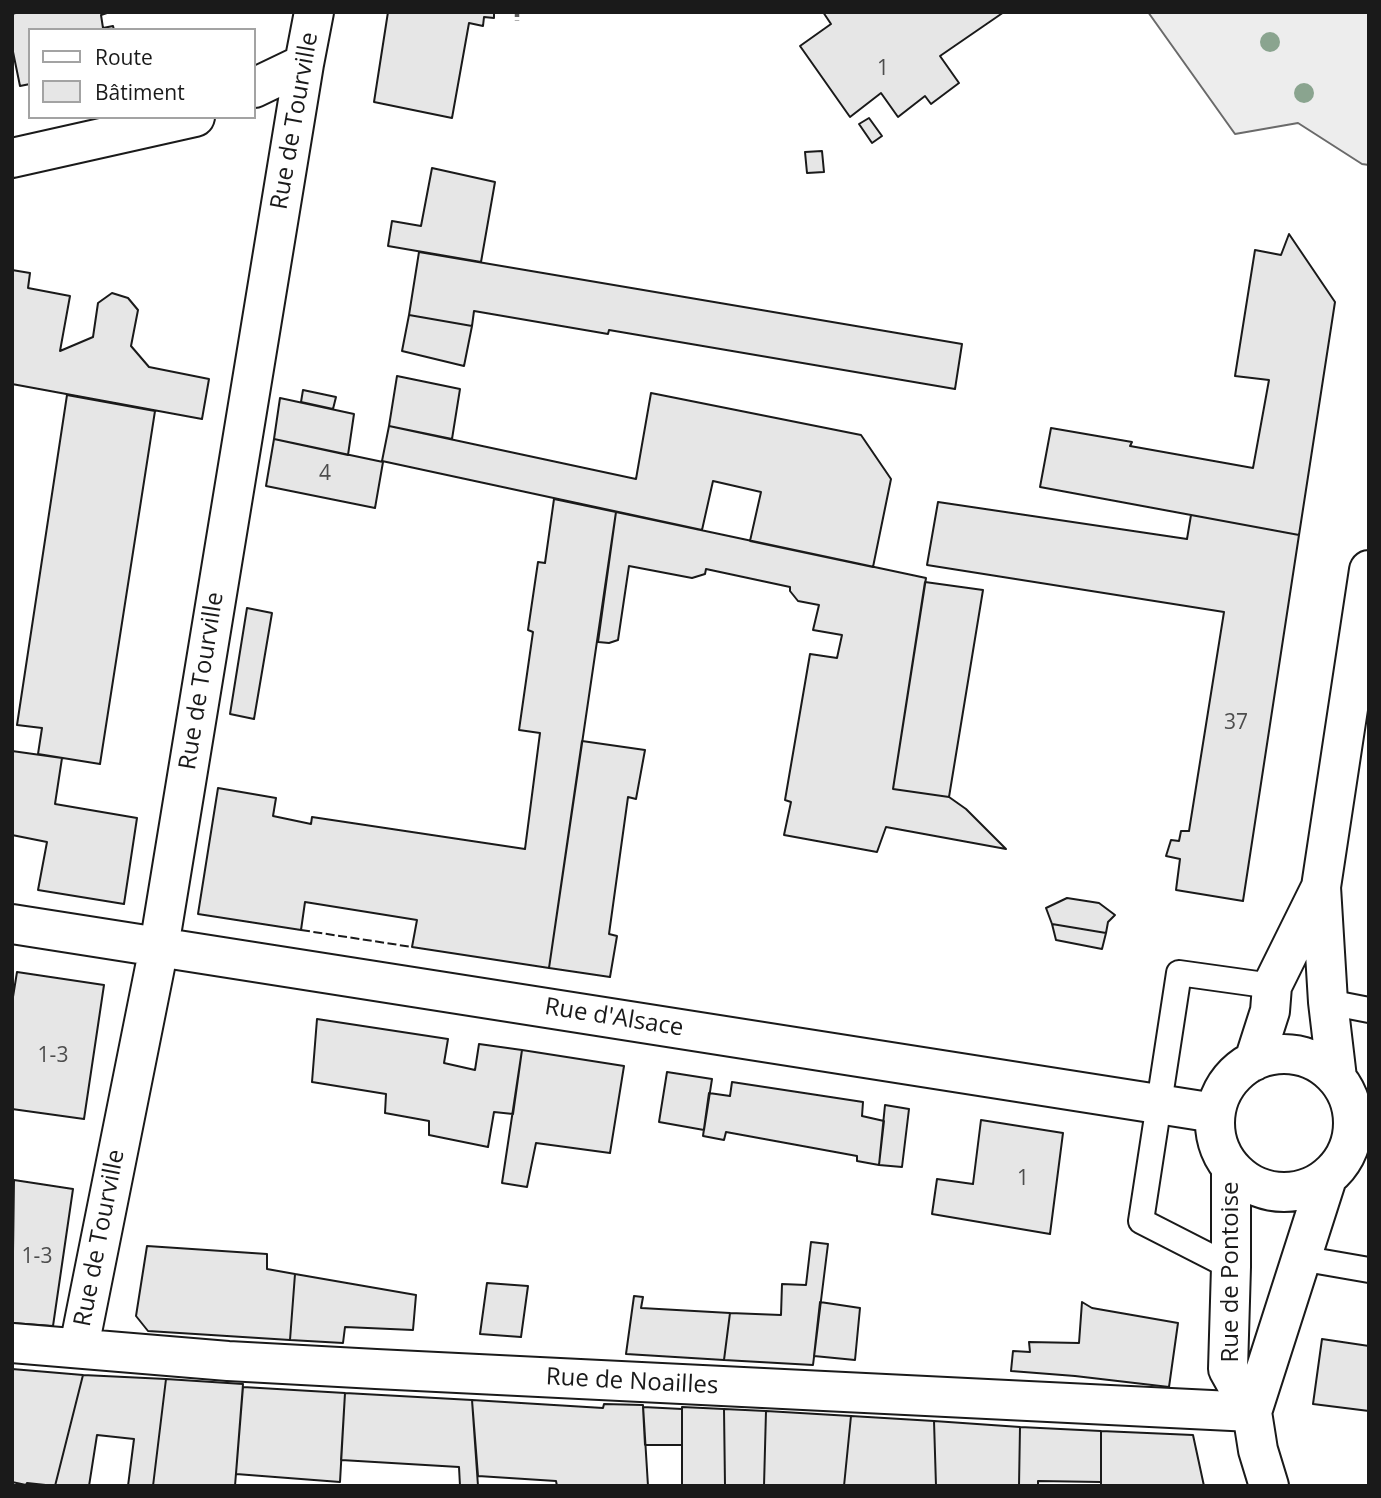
<!DOCTYPE html>
<meta charset="utf-8">
<style>
body{margin:0}
#map{position:relative;width:1381px;height:1498px;overflow:hidden;background:#fff;font-family:"Open Sans",sans-serif}
canvas{display:block}
.frame{position:absolute;inset:0;border:14px solid #1a1a1a;pointer-events:none}
.legend{position:absolute;left:28px;top:28px;width:228px;height:91px;box-sizing:border-box;background:#fff;border:2px solid #a3a3a3;margin:0;padding:9px 12px;list-style:none;font-size:21px;color:#1a1a1a}
.legend li{display:flex;align-items:center;gap:14px;height:35px}
.legend b{width:35px;border:2px solid #a3a3a3}
</style>
<div id="map">
<canvas width="1381" height="1498"></canvas>
<div class="frame"></div>
<ul class="legend">
<li><b style="height:9px;background:#fff"></b>Route</li>
<li><b style="height:19px;background:#e6e6e6"></b>Bâtiment</li>
</ul>
</div>
<script>
const g = document.querySelector('canvas').getContext('2d');
g.lineJoin = 'round';
function paint(path, color) { g.fillStyle = color; g.fill(path, 'evenodd'); }
function stroke(path, color, width, dash) { g.strokeStyle = color; g.lineWidth = width; g.lineCap = dash ? 'butt' : 'round'; g.setLineDash(dash || []); g.stroke(path); }
function write(font, color, halo, rows, align = 'center') {
  g.font = font + ' "Open Sans",sans-serif'; g.lineWidth = 5; g.setLineDash([]); g.textBaseline = 'middle'; g.strokeStyle = halo; g.fillStyle = color; for (const [text, x, y, turn = 0] of rows) {
    g.save(); g.translate(x, y); g.rotate((+turn || 0) * Math.PI / 180); g.textAlign = isNaN(turn) ? turn : align; if (halo) g.strokeText(text, 0, 0); g.fillText(text, 0, 0); g.restore();
  }
}
const built = new Path2D(`
 M 1148,12 L 1369,12 L 1369,165 L 1362,164 L 1298,123 L 1235,134 Z`);
const building = new Path2D(`
 M 19,12 L 110,12 L 101,15 L 103,28 L 113,26 L 114,30 L 30,30 L 30,84 L 20,86 L 12,47 L 12,14 Z
 M 388,12 L 494,12 L 494,18 L 484,17 L 483,26 L 469,23 L 452,118 L 374,102 Z
 M 823,12 L 1004,12 L 940,56 L 959,83 L 931,104 L 925,96 L 898,117 L 881,93 L 850,117 L 800,46 L 831,24 Z
 M 869,118 L 882,136 L 872,143 L 859,124 Z
 M 822,151 L 824,172 L 807,173 L 805,152 Z
 M 432,168 L 495,182 L 481,262 L 388,246 L 392,221 L 421,226 Z
 M 1289,234 L 1335,302 L 1299,535 L 1040,487 L 1051,428 L 1132,442 L 1130,446 L 1253,468 L 1269,380 L 1235,376 L 1255,250 L 1281,255 Z
 M 419,252 L 962,344 L 955,389 L 609,330 L 608,334 L 474,311 L 472,326 L 409,315 Z
 M 12,270 L 30,273 L 28,288 L 70,296 L 60,351 L 93,337 L 98,303 L 112,293 L 128,298 L 138,310 L 131,346 L 149,367 L 209,379 L 202,419 L 12,384 Z
 M 409,315 L 472,326 L 464,366 L 402,351 Z
 M 397,376 L 460,389 L 452,439 L 389,426 Z
 M 303,390 L 336,397 L 333,409 L 301,402 Z
 M 651,393 L 861,435 L 891,479 L 873,567 L 750,541 L 761,492 L 713,481 L 702,530 L 382,461 L 389,426 L 636,479 Z
 M 67,395 L 155,411 L 100,764 L 38,754 L 42,728 L 17,725 Z
 M 280,398 L 354,414 L 348,455 L 274,439 Z
 M 274,439 L 383,462 L 375,508 L 266,486 Z
 M 554,499 L 616,512 L 549,968 L 412,947 L 417,920 L 305,902 L 301,930 L 198,914 L 218,788 L 276,798 L 273,816 L 311,824 L 312,817 L 525,849 L 540,733 L 519,730 L 533,632 L 528,630 L 538,562 L 545,563 Z
 M 938,502 L 1187,539 L 1191,515 L 1299,535 L 1243,901 L 1176,890 L 1180,859 L 1166,856 L 1171,840 L 1179,841 L 1181,831 L 1189,831 L 1224,612 L 927,565 Z
 M 616,512 L 926,578 L 893,789 L 949,797 L 966,809 L 1006,849 L 886,827 L 877,852 L 784,835 L 791,802 L 785,800 L 810,654 L 837,658 L 842,635 L 813,630 L 819,605 L 798,601 L 790,591 L 790,587 L 706,569 L 705,574 L 692,578 L 629,566 L 618,640 L 609,643 L 598,642 Z
 M 925,582 L 983,590 L 949,797 L 893,789 Z
 M 247,608 L 272,613 L 254,719 L 230,714 Z
 M 582,741 L 645,750 L 636,799 L 628,797 L 609,934 L 617,936 L 610,977 L 549,968 Z
 M 12,751 L 62,758 L 55,804 L 137,818 L 124,904 L 38,890 L 47,842 L 12,835 Z
 M 1067,898 L 1099,903 L 1115,915 L 1108,922 L 1106,933 L 1052,924 L 1046,908 Z
 M 1052,924 L 1106,933 L 1102,949 L 1056,940 Z
 M 17,972 L 104,985 L 84,1119 L 12,1109 L 12,1003 Z
 M 317,1019 L 448,1039 L 444,1063 L 475,1070 L 479,1044 L 522,1050 L 513,1114 L 494,1112 L 488,1147 L 429,1135 L 429,1121 L 385,1113 L 386,1094 L 312,1082 Z
 M 522,1050 L 624,1066 L 610,1153 L 536,1143 L 527,1187 L 502,1183 Z
 M 667,1072 L 712,1079 L 704,1130 L 659,1122 Z
 M 732,1082 L 863,1102 L 862,1116 L 884,1121 L 879,1165 L 857,1161 L 857,1156 L 726,1132 L 724,1140 L 703,1136 L 709,1093 L 730,1096 Z
 M 885,1105 L 909,1109 L 902,1167 L 879,1165 Z
 M 981,1120 L 1063,1133 L 1050,1234 L 932,1214 L 937,1179 L 973,1184 Z
 M 14,1180 L 73,1189 L 53,1326 L 12,1323 Z
 M 811,1242 L 828,1244 L 813,1365 L 724,1360 L 730,1313 L 781,1315 L 782,1284 L 806,1285 Z
 M 147,1246 L 267,1254 L 267,1269 L 295,1274 L 290,1340 L 148,1331 L 136,1316 Z
 M 295,1274 L 416,1295 L 413,1330 L 345,1327 L 343,1343 L 290,1340 Z
 M 487,1283 L 528,1286 L 521,1337 L 480,1334 Z
 M 634,1296 L 643,1297 L 641,1308 L 730,1313 L 724,1360 L 626,1354 Z
 M 820,1302 L 860,1308 L 855,1360 L 814,1356 Z
 M 1082,1302 L 1092,1308 L 1178,1323 L 1169,1387 L 1075,1376 L 1011,1371 L 1013,1351 L 1030,1352 L 1029,1342 L 1079,1343 Z
 M 1322,1339 L 1369,1346 L 1369,1411 L 1313,1404 Z
 M 12,1369 L 83,1375 L 55,1486 L 27,1483 L 26,1485 L 12,1482 Z
 M 83,1375 L 166,1379 L 153,1486 L 128,1486 L 134,1439 L 97,1435 L 89,1486 L 55,1486 Z
 M 166,1379 L 243,1384 L 235,1486 L 153,1486 Z
 M 243,1387 L 345,1393 L 340,1482 L 236,1474 Z
 M 345,1393 L 472,1400 L 478,1486 L 460,1486 L 459,1467 L 341,1460 Z
 M 472,1400 L 603,1408 L 604,1404 L 643,1405 L 648,1486 L 557,1486 L 556,1481 L 478,1476 Z
 M 643,1407 L 682,1409 L 682,1445 L 645,1445 Z
 M 682,1407 L 724,1409 L 725,1486 L 682,1486 Z
 M 724,1409 L 766,1411 L 764,1486 L 725,1486 Z
 M 766,1411 L 851,1416 L 844,1486 L 764,1486 Z
 M 851,1416 L 934,1421 L 936,1486 L 844,1486 Z
 M 934,1421 L 1020,1427 L 1019,1486 L 936,1486 Z
 M 1020,1427 L 1101,1431 L 1101,1482 L 1038,1481 L 1038,1486 L 1019,1486 Z
 M 1101,1431 L 1193,1435 L 1204,1486 L 1101,1486 Z`);
const path = new Path2D(`
 M 517,12 L 517,21`);
const service = new Path2D(`
 M 1328,1002 L 1369,1010
 M 1352,1130 L 1369,1133
 M 1300,1258 L 1369,1270
 M 1231,1267 L 1141,1221 L 1179,973 L 1272,986`);
const minor = new Path2D(`
 M 254,88 L 304,64
 M 12,158 L 195,117
 M 12,924 L 1215,1113
 M 12,1343 L 228,1361 L 376,1369 L 1252,1412
 M 79,1347 L 159,947 L 304,64 L 314,12`);
const secondary = new Path2D(`
 M1215 1123a69 69 0 1 1 138 0a69 69 0 1 1-138 0Z
 M 1254,1061 L 1270,1011 L 1272,986 L 1320,889
 M 1337,1078 L 1328,1002 L 1321,887 L 1369,570
 M 1231,1168 L 1231,1267 L 1228,1369 L 1252,1412 L 1258,1450 L 1269,1486
 M 1252,1412 L 1327,1178`);
const fence = new Path2D(`
 M 301,930 L 412,947`);
const trees = [
 [1270,42],
 [1304,93]
];
const numberNames = [
 ["1",883,69],
 ["4",325,474],
 ["37",1236,723],
 ["1-3",53,1056],
 ["1",1023,1179],
 ["1-3",37,1257]
];
const streetNames = [
 ["Rue de Tourville",295,121,-80],
 ["Rue de Tourville",202,681,-81],
 ["Rue d'Alsace",614,1018,9],
 ["Rue de Tourville",100,1238,-79],
 ["Rue de Pontoise",1231,1272,-90],
 ["Rue de Noailles",632,1382,3]
];
paint(built, '#ededed');
stroke(built, '#6a6a6a', 2);
paint(building, '#e6e6e6');
stroke(building, '#1a1a1a', 2);
stroke(service, '#1a1a1a', 28);
stroke(minor, '#1a1a1a', 42);
stroke(secondary, '#1a1a1a', 42);
stroke(path, '#5f5f5f', 4.5, [5, 3.5]);
stroke(service, '#fff', 24);
stroke(minor, '#fff', 38);
stroke(secondary, '#fff', 38);
stroke(fence, '#1a1a1a', 2, [9, 3.5]);
g.fillStyle = '#8aa48f';
for (const [x, y] of trees) { g.beginPath(); g.arc(x, y, 10, 0, 2 * Math.PI); g.fill(); }
write('21px', '#4d4d4d', null, numberNames);
write('24px', '#1a1a1a', '#fff', streetNames);
</script>
